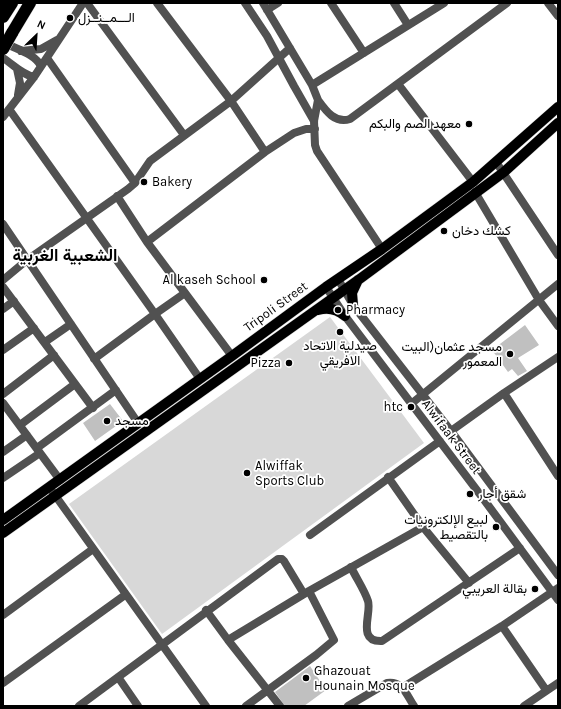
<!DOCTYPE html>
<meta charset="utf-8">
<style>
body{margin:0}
#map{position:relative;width:561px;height:709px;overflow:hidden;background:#fff;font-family:Karla,sans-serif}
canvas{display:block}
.frame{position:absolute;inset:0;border:4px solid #000;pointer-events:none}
.north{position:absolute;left:16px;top:16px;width:40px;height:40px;-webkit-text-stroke:3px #fff;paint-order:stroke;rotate:25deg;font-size:11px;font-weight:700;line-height:16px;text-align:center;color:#000}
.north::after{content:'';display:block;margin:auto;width:14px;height:18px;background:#000;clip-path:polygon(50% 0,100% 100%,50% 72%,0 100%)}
</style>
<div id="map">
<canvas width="561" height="709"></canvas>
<div class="frame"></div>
<div class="north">N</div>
</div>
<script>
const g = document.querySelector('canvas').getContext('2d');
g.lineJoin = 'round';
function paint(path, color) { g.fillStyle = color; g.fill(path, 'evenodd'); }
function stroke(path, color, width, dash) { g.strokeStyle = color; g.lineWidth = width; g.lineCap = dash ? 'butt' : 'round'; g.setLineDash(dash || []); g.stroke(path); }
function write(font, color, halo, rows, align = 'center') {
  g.font = font + ' Karla,Vazirmatn,sans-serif'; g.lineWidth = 3.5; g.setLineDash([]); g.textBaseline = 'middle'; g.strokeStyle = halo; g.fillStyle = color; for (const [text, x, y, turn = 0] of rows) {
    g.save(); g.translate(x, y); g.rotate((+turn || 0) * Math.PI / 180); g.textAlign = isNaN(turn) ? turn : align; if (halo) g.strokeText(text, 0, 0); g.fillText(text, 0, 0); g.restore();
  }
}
const green = new Path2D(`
 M 330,317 L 424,443 L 162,634 L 69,504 Z`);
const building = new Path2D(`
 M 525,325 L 539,345 L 518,358 L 527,371 L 518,376 L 512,369 L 508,372 L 492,350 Z
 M 110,404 L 123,421 L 95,441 L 83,423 Z
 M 310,666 L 326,690 L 304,706 L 285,706 L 275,692 Z`);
const minor = new Path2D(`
 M 87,3 L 184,135
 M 157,3 L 231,101 L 265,152
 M 245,3 L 267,36 L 294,86 L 314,121
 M 263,3 L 312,85 L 318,100 L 314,121 L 315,145 L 317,151 L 382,249
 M 331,3 L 364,53
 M 394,3 L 408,25
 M 548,3 L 558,16
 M 267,10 L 278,3
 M 3,42 C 15,49 34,53 41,66
 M 21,51 L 41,49 L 57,40
 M 3,58 C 14,65 21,74 34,77
 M 47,58 L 135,183
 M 17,69 L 20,83 L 18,95
 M 398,84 L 473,182
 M 312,85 L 444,3
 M 318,100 C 326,111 335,124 350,119 L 507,3
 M 9,109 L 155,314 L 200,379
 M 3,117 L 34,77 L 83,3
 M 496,162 L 558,255
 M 475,192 L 539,300 L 558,326
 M 117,196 L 147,242 L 232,356
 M 3,224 L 138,423
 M 147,242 L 265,152 L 294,133 L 306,129 L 315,129
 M 338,279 L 353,305 L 451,431 L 558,575
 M 3,280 L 27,260 L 128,189 L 135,183 L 150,161 L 231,101 L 290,48
 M 3,287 L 93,408
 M 326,287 L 345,316 L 482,497 L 558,600
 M 3,309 L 14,301
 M 45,342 L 71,324
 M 3,350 L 34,328
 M 94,359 L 155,314 L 185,293
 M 504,393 L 558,476
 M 3,394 L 54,355
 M 3,403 L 60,480
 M 411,404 L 558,284
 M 20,425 L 75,384
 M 451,431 L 504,393 L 558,357
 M 37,448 L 116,390
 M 3,452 L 27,435
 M 388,477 L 423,527 L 469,583
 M 3,478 L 40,453
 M 52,491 L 206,706
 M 310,535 L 440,441
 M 351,567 C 356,578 364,589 368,601 C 372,613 356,642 382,641 L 520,548
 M 206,610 L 228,640 L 280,706
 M 3,615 L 93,549
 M 502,626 L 546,690
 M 228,640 L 309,591 L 423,527
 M 118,677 L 138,706
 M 3,683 L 125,595
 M 402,688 L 502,626 L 558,588
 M 79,706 L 278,559 L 282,559 L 284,561 L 304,594
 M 246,706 L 316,655 L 334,640 L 309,591
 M 348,706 L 387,683 C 403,681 406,694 414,706
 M 524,706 L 558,683`);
const major = new Path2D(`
 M 353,305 L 352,293 L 358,280
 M 318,310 C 328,307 337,309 345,316
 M 3,520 L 232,356 L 326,287 L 382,249 L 473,182 L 558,107
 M 3,533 L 361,278 L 504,172 L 558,123`);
const highway = new Path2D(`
 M 3,17 L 12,3
 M 12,33 L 30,3`);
const highwayBridge = new Path2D(`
 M 3,49 L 12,33`);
const markers = [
 [70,18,4,"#000"],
 [469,124,4,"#000"],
 [144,182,4,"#000"],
 [444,231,4,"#000"],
 [264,280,4,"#000"],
 [338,310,4,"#000"],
 [340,332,4,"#000"],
 [510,354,4,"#000"],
 [289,363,4,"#000"],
 [411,407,4,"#000"],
 [107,421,4,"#000"],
 [247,473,4,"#000"],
 [470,494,4,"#000"],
 [496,527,4,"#000"],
 [535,589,4,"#000"],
 [306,678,4,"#000"]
];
const poiNames = [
 ["الـــمــنــزل",78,18],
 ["معهد الصم والبكم",461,124,"right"],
 ["Bakery",152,182],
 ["كشك دخان",452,231],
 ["Al kaseh School",256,280,"right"],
 ["Pharmacy",346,310],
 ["صيدلية الاتحاد",340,346,"center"],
 ["الافريقي",340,361,"center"],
 ["مسجد عثمان(البيت",502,347,"right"],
 ["المعمور",502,362,"right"],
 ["Pizza",281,363,"right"],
 ["htc",403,407,"right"],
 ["مسجد",115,421],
 ["Alwiffak",255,466],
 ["Sports Club",255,481],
 ["شقق أجار",478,494],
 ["لبيع الإلكترونيات",488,520,"right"],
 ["بالتقصيط",488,535,"right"],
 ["بقالة العريبي",527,589,"right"],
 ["Ghazouat",314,671],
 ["Hounain Mosque",314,686]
];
const streetNames = [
 ["Tripoli Street",276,307,-36],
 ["Alwifaak Street",451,437,53]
];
const districtNames = [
 ["الشعبية الغربية",65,256]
];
paint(green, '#d8d8d8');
paint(building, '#c0c0c0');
stroke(major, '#dbdbdb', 11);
stroke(highway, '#dbdbdb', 13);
stroke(minor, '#515151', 8);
stroke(major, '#000', 10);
stroke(highway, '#000', 12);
stroke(highwayBridge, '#dbdbdb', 13, []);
stroke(highwayBridge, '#000', 12);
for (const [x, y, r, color] of markers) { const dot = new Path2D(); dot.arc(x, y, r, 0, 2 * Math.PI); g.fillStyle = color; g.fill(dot); stroke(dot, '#fff', 1.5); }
write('13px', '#000', '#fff', poiNames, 'left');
write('13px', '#000', '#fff', streetNames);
write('bold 17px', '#000', '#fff', districtNames);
</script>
